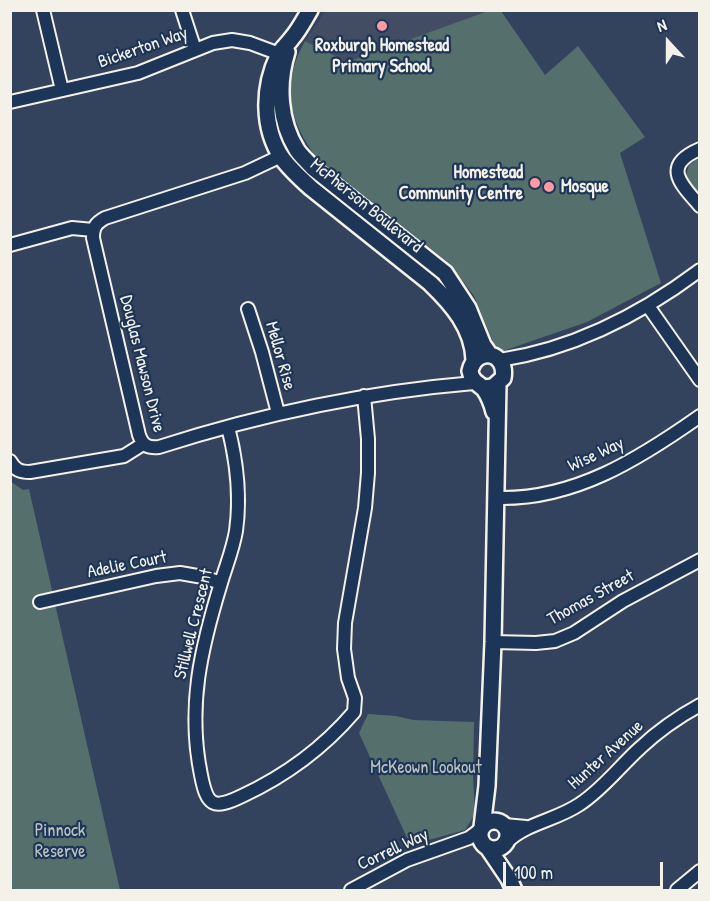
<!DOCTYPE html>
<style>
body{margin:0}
#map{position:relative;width:710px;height:901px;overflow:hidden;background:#33435e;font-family:"Patrick Hand",sans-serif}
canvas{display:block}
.frame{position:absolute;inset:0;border:12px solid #f4f1e8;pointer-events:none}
.north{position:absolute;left:638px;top:12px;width:60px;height:60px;-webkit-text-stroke:4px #1d3557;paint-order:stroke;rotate:339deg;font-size:16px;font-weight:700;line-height:24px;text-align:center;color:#f4f1e8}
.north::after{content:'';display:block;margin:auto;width:21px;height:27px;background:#f4f1e8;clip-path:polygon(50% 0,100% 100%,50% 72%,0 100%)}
.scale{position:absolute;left:503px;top:862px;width:160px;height:27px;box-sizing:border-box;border:3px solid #f4f1e8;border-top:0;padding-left:8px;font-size:18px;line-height:21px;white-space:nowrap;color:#f4f1e8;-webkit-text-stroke:4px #1d3557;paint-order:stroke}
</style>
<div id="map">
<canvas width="710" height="901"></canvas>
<div class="frame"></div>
<div class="north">N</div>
<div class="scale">100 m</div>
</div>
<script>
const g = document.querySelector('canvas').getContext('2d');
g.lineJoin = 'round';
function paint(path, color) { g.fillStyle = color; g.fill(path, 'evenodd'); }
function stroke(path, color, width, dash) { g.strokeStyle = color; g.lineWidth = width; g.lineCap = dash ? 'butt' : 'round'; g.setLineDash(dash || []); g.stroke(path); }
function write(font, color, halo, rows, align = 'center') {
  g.font = font + ' "Patrick Hand",sans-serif'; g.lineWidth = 4.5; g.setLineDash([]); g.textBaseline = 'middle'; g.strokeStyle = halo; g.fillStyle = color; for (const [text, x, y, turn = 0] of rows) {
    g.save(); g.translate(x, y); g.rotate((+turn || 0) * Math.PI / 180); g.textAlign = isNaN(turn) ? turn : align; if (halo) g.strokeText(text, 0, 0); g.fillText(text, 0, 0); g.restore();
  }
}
const built = new Path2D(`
 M 325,11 L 491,11 L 347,62 L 305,41 Z`);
const green = new Path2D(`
 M 491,10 L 501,11 L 545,75 L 578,46 L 645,137 L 620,153 L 661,283 L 587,322 L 503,351 L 494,344 L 474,296 L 449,263 L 317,158 C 288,120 281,84 305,41 L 347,62 Z
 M 699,158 L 699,200 L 685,178 L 689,165 Z
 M 10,481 L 23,490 L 29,489 L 120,890 L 11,890 Z
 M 368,714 L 396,716 L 413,720 L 474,722 L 473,776 L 475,814 L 465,830 L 418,843 L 408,840 L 359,733 Z`);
const minor = new Path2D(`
 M 43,10 L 62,90
 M 182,10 L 195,50
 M 10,102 L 138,73 L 213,43 L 232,40 L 250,43 L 285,56
 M 700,149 C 660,166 682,185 700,206
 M 281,156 L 245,173 L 105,218 C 96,223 93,227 93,238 L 139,435 C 143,446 148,448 159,447 C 262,414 366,392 474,383
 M 10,245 L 72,228 L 93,230
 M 648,306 L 700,380
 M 248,309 L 262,352 L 278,413
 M 500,360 C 573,349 640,315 700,270
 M 228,427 C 237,462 241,495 236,531 C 233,549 226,566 221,583 C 201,648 187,707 201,775 C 207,806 213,810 242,796 C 285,776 324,747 354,712 L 355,698 L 348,678 L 344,649 L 345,623 L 365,508 L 368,473 L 368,439 L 364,396
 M 10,461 C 15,470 20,472 30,472 L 124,456 L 143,444
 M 497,498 C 574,500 639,459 700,416
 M 40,602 L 156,576 L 180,573 L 203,577 L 221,583
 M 493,642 L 536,643 L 555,641 L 574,633 L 623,601 L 700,560
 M 504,825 L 526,827
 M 507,842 C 526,823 557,820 580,804 C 603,789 620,766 640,748 C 658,731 678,717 700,705
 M 351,890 L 407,860 L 469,838 L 481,829
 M 677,890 L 700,871`);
const tertiary = new Path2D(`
 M 310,10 C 304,20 299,30 292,38 C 288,44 281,49 278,56 C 263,87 262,128 282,158 C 290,169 300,178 311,188 L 430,283 C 452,304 473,328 474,360
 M 287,52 C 277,84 279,121 297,150 C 301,156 308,162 313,168 L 445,273 L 468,308 L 483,345 L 490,355
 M 483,388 L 493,387 L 503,378 C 508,352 476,345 470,371 C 472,382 477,382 484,389 C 489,396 492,404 494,412
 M480 835a14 14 0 1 1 28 0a14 14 0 1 1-28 0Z
 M 482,827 L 487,786 L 493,642 L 498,384
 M 488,848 L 509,879 L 514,890`);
const markers = [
 [382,26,6,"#ff9aa2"],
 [535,183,6,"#ff9aa2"],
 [549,187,6,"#ff9aa2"]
];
const poiNames = [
 ["Roxburgh Homestead",382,46],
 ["Primary School",382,67],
 ["Homestead",523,173,"right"],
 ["Community Centre",523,194,"right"],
 ["Mosque",561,187,"left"]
];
const streetNames = [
 ["Bickerton Way",143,48,-19],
 ["McPherson Boulevard",366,206,39],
 ["Mellor Rise",280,356,74],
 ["Douglas Mawson Drive",142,364,76],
 ["Wise Way",596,455,-25],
 ["Adelie Court",127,565,-11],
 ["Thomas Street",591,598,-29],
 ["Stillwell Crescent",194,624,-76],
 ["Hunter Avenue",606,755,-42],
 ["Correll Way",393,850,-25]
];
const parkNames = [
 ["McKeown Lookout",426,768],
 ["Pinnock",60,831],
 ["Reserve",60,852]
];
paint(built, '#424d63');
paint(green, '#556f6c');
stroke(minor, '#f4f1e8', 16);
stroke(tertiary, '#f4f1e8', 20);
stroke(minor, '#1d3557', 12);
stroke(tertiary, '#1d3557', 15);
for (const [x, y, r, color] of markers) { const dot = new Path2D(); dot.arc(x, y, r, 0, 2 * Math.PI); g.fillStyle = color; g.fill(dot); stroke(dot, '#1d3557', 2); }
write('bold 18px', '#f4f1e8', '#1d3557', poiNames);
write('18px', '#f4f1e8', '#1d3557', streetNames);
write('18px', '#bcc4bd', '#1d3557', parkNames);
</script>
